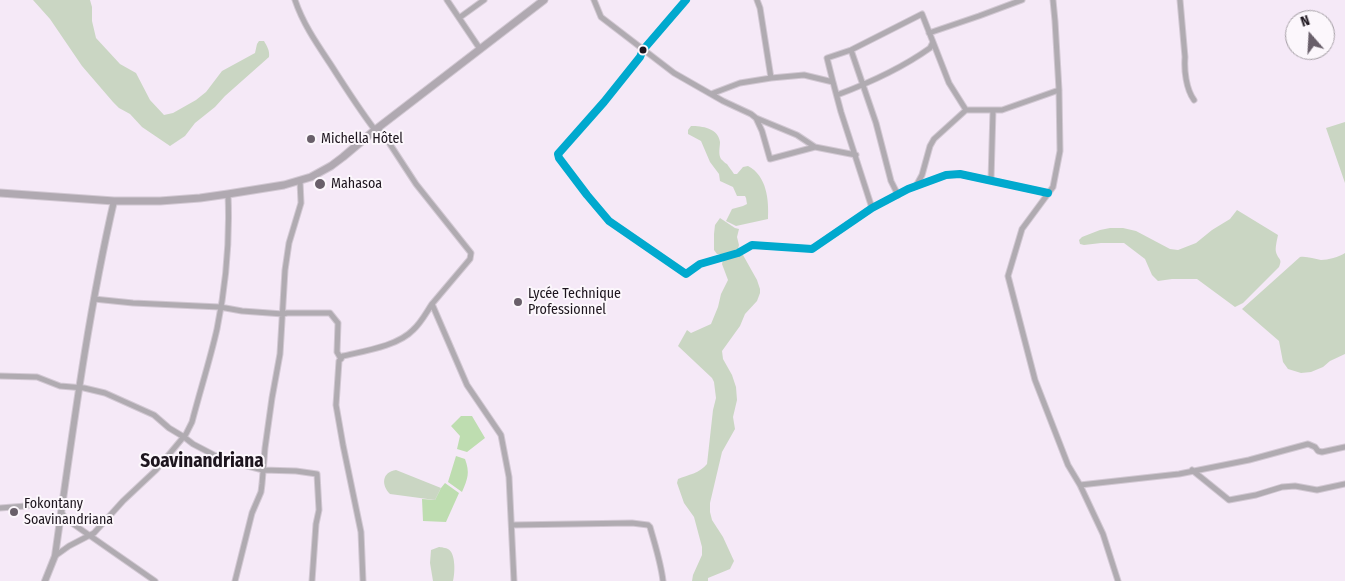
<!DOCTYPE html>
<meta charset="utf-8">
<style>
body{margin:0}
#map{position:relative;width:1345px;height:581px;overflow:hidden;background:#f5e9f7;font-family:"Fira Sans Condensed",sans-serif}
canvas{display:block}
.north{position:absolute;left:1285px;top:10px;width:50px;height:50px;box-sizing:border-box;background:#fcf7fc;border:1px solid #a39da3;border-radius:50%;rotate:341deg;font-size:14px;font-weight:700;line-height:20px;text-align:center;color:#1d151e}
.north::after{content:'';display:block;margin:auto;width:18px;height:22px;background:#695f6a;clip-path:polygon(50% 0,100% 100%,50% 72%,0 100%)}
</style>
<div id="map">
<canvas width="1345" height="581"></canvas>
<div class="north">N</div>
</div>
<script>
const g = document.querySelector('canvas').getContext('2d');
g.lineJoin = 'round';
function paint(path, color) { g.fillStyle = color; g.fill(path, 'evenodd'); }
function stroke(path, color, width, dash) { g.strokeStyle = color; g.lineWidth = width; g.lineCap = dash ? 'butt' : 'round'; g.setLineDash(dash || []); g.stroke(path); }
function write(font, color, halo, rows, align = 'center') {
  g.font = font + ' "Fira Sans Condensed",sans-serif'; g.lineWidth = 4; g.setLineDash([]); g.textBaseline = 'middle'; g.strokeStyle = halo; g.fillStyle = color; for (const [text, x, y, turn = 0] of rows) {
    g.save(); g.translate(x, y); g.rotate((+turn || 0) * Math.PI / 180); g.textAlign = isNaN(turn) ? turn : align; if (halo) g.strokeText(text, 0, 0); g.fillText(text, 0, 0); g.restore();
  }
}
const green = new Path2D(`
 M 33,0 L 90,0 L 92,7 L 92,21 L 96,38 L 120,64 L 136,73 L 150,100 L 164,115 L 173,113 L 196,100 L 206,92 L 222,71 L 255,53 L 257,44 L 259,41 L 264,41 C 267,46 270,51 269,57 L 225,96 L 215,107 L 195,123 L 185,136 L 170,146 L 142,127 L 130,114 L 119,108 L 113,102 L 82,66 L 50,19 Z
 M 1345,122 L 1345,183 L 1326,128 Z
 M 691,126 C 702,126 718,128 720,142 C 720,147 718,154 721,159 C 721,159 726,164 727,164 C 729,167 732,171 734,174 L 737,174 L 743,167 L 748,166 C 767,176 769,200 768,219 L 736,226 L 726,221 L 732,209 L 743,206 L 747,204 L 746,198 L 745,196 L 737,196 L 733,187 L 720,181 L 719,174 L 710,162 L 701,141 L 688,134 L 688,130 Z
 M 1237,210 L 1278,235 C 1277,240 1275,248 1276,252 C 1278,260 1283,258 1279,267 L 1243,303 L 1235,307 L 1197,279 L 1172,279 L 1158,281 L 1152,275 L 1145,259 L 1124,243 L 1101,243 L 1084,245 L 1080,244 L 1079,240 L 1082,237 L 1100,230 L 1110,228 L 1123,228 L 1136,231 L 1170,249 L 1178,250 L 1196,243 L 1212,230 L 1230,219 Z
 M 720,218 L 735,228 L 739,229 L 737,237 L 739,245 L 738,249 L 726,254 L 717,254 L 714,250 L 714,234 L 715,225 Z
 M 1345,253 L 1345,354 L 1330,361 L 1323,367 L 1311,372 L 1301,373 L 1288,369 L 1283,362 L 1279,341 L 1242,309 L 1300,257 C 1307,256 1314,259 1321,260 C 1328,260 1339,257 1345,253 Z
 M 735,255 L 743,255 L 757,280 L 760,289 L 760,293 L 757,301 L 745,314 L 740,326 L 722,351 L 723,359 L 732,375 L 736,387 L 737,400 L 733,417 L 735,429 L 722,452 L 710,503 L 710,512 L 712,520 L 723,537 L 734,561 L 730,569 L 708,578 L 708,581 L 692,581 L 693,575 L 702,555 L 702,547 L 694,517 L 684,503 L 677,483 L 678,479 C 688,475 700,473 707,464 L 713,410 L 716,398 L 714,382 L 712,378 L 678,346 L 687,330 L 691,333 L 711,324 L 718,307 L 721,294 L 728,280 L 722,264 L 723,260 Z
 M 396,470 L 441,488 L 435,500 L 390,494 C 381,485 382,472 396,470 Z
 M 439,547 C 440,547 447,548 448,549 C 456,553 455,574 453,581 L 433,581 L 430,563 L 431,550 Z`);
const water = new Path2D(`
 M 461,416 L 472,416 L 485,438 L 467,452 L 457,449 L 460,436 L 451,426 Z
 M 456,456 L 465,459 C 470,473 468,478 462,492 L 448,482 Z
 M 445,483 L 459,493 L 446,522 L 423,521 L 422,499 L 435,500 L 441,488 Z`);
const minor = new Path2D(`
 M 295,0 C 303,24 317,44 331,65 C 345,87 359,109 375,130 L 382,132 L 416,184 L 471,253 L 470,259 L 432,304 L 467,385 L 501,435 L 509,477 L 514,581
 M 447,0 L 480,49
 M 594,0 L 601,17 L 674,73 L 723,101 L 751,114 L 756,118 L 762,131 L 770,159 L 815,147 L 856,155
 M 686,0 L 643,50 L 640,57 L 604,102 L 558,154 L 559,158 L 587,195 L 609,221 L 686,274 L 700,264 L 738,253 L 752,245 L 812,249 L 872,208 L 908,189 L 946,175 L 960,174 L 1048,193
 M 757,0 L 760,8 L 771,78
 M 1053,0 L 1055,21 L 1059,90 L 1060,151 L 1053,187 L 1022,229 L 1008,276 L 1035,380 L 1068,465 L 1080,485 L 1103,534 L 1118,581
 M 1180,0 L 1185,57 C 1184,70 1186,89 1194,100
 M 459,18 L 484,0
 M 929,33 L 979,16 L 1022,0
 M 933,42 L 949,83 L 966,110
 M 851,50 L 876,123 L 891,181 L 898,195
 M 833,82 L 827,58 L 851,50 L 922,14 L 933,42 L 930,48 C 902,68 869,83 837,95
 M 711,94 L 740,83 L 771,78 L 804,75 L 833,82 L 841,112 L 872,208
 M 756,118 L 797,135 L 815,147
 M 991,180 L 993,110
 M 916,186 L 922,175 L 930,146 L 934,139 L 966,110 L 1002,110 L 1059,90
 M 94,299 L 133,303 L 220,307 L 242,311 L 283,314 L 287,313 L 330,313 L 338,323 L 337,352 L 341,359
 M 0,376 L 37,377 L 60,386 L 84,388 L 105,393 L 154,415 L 169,428 L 184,437 L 193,444 L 214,455 L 236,463 L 263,470 L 296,471 L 317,474 L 319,510 L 316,524 L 312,581
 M 1192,470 L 1229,500 L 1256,495 L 1282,487 L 1295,486 L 1317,490 L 1345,484
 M 1080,485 L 1179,474 L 1249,460 L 1308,444 L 1315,447 L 1318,451 L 1322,452 L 1345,447
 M 0,508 L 26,506 L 41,502 L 63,505
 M 61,512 L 66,519 L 155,581
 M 512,525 L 632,523 L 648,525 L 650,527 C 655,545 661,563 663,581
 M 55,556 L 69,546 L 94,533 L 123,501 L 156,470 L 186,434 L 192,422 C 200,391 210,360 217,329 C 226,285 230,239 228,194
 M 235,581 L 252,513 L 261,492 L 262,484 L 265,448 L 272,398 L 280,354 L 285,270 L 289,243 L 301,203 L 300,181
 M 363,581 L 361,532 L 343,445 L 336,405 L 339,361 L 343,356 C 364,351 398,346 413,330 C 421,323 426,313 432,304`);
const tertiary = new Path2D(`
 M 45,581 L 55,556 C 72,437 87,318 114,201`);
const secondary = new Path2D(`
 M 0,193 L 114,201 L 160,201 L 200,198 L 228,194 L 284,185 L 311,177 L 331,166 L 343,157 L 375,130 L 544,0`);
const bus1 = new Path2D(`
 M 686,0 L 643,50 L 640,57 L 604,102 L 558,154 L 559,158 L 587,195 L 609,221 L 686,274 L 700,264 L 738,253 L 752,245 L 812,249 L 872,208 L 908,189 L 946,175 L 960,174 L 1048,193`);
const markers = [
 [643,50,4.5,"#1d151e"],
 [311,139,5,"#695f6a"],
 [320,184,6,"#695f6a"],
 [518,302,5,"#695f6a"],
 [14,512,5,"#695f6a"]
];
const poiNames = [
 ["Michella Hôtel",321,139],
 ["Mahasoa",331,184],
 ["Lycée Technique",528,294],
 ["Professionnel",528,310],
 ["Fokontany",24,504],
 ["Soavinandriana",24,520]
];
const districtNames = [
 ["Soavinandriana",202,462]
];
paint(green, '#cad6c3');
paint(water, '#beddb0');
stroke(minor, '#d2c8d3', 7);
stroke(tertiary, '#d2c8d3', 8);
stroke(secondary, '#d2c8d3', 9);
stroke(minor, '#b0abb1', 5);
stroke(tertiary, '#b0abb1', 6);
stroke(secondary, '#b0a9b1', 7);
stroke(bus1, '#00a9ce', 8);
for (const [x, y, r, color] of markers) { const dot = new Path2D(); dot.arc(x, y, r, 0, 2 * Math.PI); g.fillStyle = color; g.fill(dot); stroke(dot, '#fcf7fc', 2); }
write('14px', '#1d151e', '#fcf7fc', poiNames, 'left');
write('bold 19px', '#1d151e', '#fcf7fc', districtNames);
</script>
